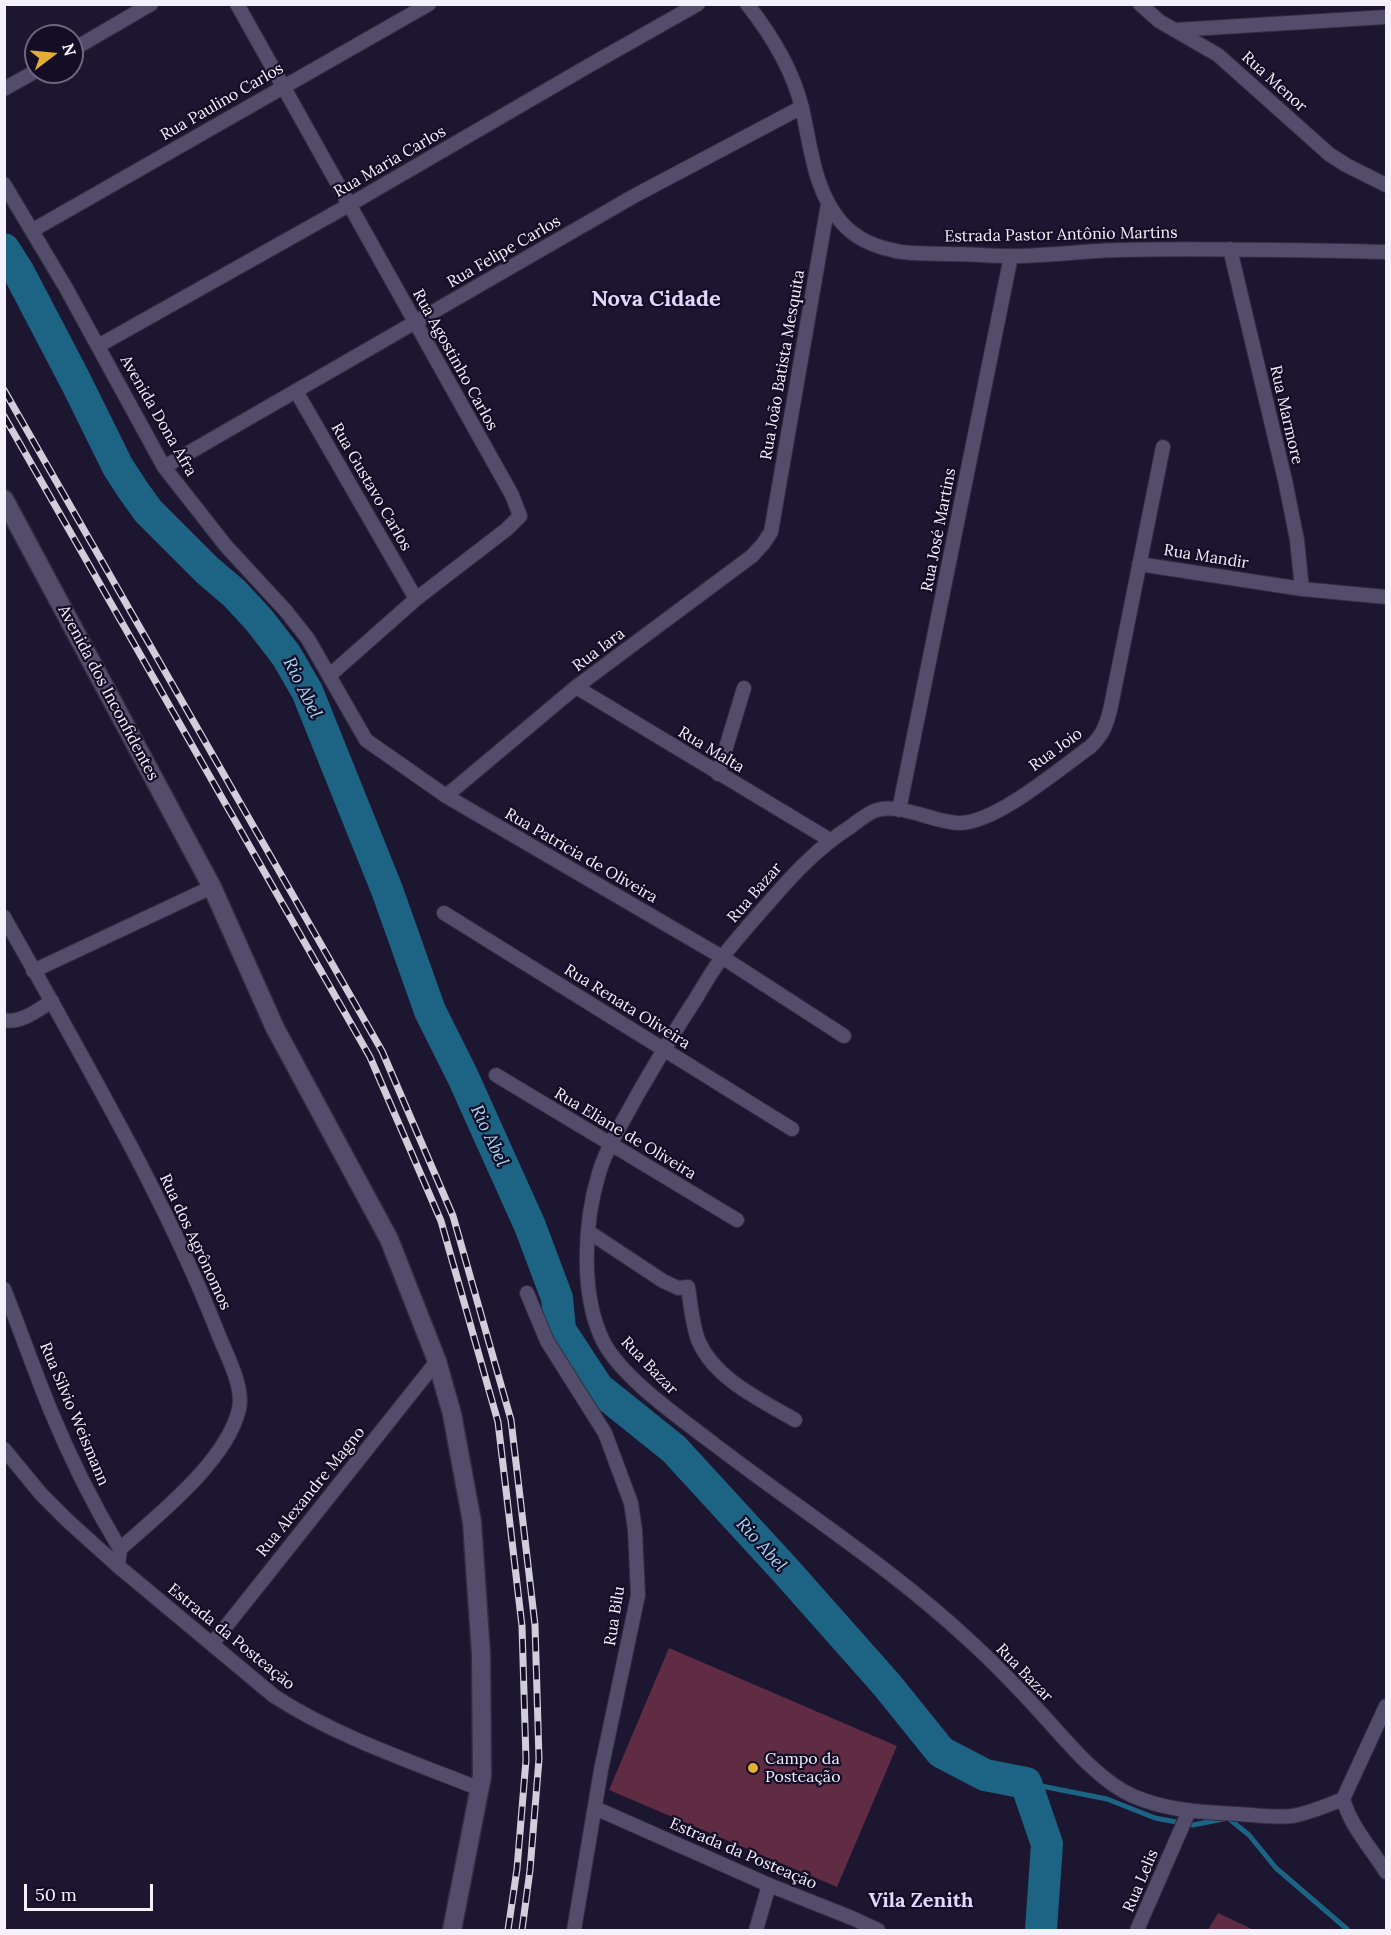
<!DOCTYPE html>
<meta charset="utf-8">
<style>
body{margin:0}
#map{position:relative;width:1391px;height:1935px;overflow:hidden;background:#1c1630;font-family:Lora,serif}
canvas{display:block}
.frame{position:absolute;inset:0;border:6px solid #f3f1fc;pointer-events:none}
.north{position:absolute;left:24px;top:24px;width:60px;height:60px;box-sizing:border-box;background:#130d26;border:2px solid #6d687c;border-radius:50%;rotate:74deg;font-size:16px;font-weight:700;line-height:24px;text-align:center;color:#f3f1fc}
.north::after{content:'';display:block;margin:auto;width:21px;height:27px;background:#e4ae35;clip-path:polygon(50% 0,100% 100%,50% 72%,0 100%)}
.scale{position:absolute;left:24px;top:1884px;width:129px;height:27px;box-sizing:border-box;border:3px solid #f3f1fc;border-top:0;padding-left:8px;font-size:18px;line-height:21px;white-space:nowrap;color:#f3f1fc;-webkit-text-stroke:4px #130d26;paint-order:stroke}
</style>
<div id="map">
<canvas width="1391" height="1935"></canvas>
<div class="frame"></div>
<div class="north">N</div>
<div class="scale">50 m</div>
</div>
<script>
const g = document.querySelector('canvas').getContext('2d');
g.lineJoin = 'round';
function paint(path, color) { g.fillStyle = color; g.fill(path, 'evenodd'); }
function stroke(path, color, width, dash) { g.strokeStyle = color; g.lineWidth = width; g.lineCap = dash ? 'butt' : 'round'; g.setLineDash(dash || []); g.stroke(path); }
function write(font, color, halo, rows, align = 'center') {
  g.font = font + ' Lora,serif'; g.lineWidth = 4.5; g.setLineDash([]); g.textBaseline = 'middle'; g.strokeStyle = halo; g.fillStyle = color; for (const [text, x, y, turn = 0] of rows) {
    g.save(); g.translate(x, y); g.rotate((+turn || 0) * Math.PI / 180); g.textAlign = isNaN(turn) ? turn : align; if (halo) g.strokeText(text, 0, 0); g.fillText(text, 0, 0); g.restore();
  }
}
const green = new Path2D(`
 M 669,1648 L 897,1746 L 837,1887 L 609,1790 Z
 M 1218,1913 L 1254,1930 L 1208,1930 Z`);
const stream = new Path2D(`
 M 1026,1783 L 1107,1799 L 1155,1818 L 1193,1825 L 1228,1818 L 1249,1835 L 1276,1868 L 1348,1930`);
const river = new Path2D(`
 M 4,249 L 18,271 L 76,382 L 118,467 L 133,490 L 148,511 L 207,570 L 234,593 L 259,620 L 286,655 L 307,691 L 387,890 L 430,1011 L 463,1077 L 530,1226 L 557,1298 L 560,1330 L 598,1388 L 674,1449 L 786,1571 L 887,1685 L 941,1752 L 985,1775 L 1026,1783 L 1047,1844 L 1041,1930`);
const street = new Path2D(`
 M 237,4 L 512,495 L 520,516 L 507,529 L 416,599 L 330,675
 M 747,4 C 770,33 793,71 802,108 C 811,148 814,190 841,222 C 854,237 873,246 892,250 C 910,255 932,253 951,254 C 971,254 990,256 1010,256 C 1046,256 1083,251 1119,250 C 1208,248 1297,250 1386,252
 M 1140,4 L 1159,21 L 1218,55 L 1329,154 L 1346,165 L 1386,185
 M 1175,30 L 1386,17
 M 72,50 L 151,4
 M 4,89 L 36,71
 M 4,184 L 66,288 L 164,467 L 226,546 L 286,611 L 308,639 L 366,740 L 446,796 L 722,957 L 844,1036
 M 33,230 L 429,4
 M 1230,249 L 1285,480 L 1297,540 L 1302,589
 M 98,346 L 349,205 L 590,65 L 698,4
 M 296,391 L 416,599
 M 1163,447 L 1111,706 C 1107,724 1103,735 1090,747 C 1059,769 996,823 960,823 C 933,823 897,800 872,812 C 864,816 857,822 850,827 C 819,847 795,872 771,900 C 755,918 739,936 724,955 C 713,969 704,985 695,1000 C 675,1030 657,1061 639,1092 C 625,1118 608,1144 599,1173 C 584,1222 580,1294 603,1341 C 622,1378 680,1418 714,1444 C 800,1510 892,1568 971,1642 C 995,1664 1018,1688 1040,1712 C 1066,1740 1098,1781 1133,1796 C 1168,1811 1201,1812 1238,1814 C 1256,1815 1274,1818 1292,1816 C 1310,1813 1326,1806 1343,1799
 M 164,467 L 634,196 L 802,107
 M 1139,564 L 1302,589 L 1386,597
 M 576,687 L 830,840
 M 718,774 L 744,688
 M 446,796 L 576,687 L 752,556 L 763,544 L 771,532 L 828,204
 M 899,810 L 1011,256
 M 444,913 L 792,1129
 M 4,917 C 20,946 37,975 53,1004 C 113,1112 174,1220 219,1336 C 227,1356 244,1387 239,1409 C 227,1461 159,1514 120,1549 L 118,1566
 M 33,971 L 212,887
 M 4,1020 C 21,1024 39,1009 52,1001
 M 496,1075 L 737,1220
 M 589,1232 L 663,1281 L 678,1288 L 688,1287 C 691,1305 692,1326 699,1342 C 715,1379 761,1400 795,1420
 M 4,1289 C 20,1329 34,1370 50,1409 C 70,1458 93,1504 120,1549
 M 527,1293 L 547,1341 L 605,1433 L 631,1503 L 635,1530 L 638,1595 L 601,1770 L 574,1930
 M 4,1449 L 41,1494 L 68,1521 L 118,1566 L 274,1696 C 337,1737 410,1761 480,1789
 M 212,1644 L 437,1361
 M 1343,1799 L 1386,1706
 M 1343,1799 C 1351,1827 1371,1848 1386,1872
 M 595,1808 L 769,1885 L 852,1918 L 878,1930
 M 756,1930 L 769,1885
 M 1137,1930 L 1189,1811`);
const secondary = new Path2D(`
 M 4,499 L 212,887 L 275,1028 L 389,1239 L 437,1361 L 452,1414 L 472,1522 L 481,1654 L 482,1776 L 452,1930`);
const rail = new Path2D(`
 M 4,390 L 382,1051 L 453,1216 L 511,1420 L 535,1625 L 539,1759 L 530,1870 L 522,1930
 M 4,416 L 370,1057 L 441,1221 L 498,1422 L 522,1626 L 526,1760 L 517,1869 L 508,1930`);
const markers = [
 [753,1768,6,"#e4ae35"]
];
const streetNames = [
 ["Rua Menor",1274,82,42],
 ["Rua Paulino Carlos",222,102,-30],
 ["Rua Maria Carlos",390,162,-30],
 ["Estrada Pastor Antônio Martins",1061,235,-1],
 ["Rua Felipe Carlos",504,252,-30],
 ["Rua Agostinho Carlos",455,360,61],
 ["Rua João Batista Mesquita",783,365,-80],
 ["Rua Marmore",1286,415,77],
 ["Avenida Dona Afra",158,416,60],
 ["Rua Gustavo Carlos",371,487,60],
 ["Rua José Martins",939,530,-79],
 ["Rua Mandir",1206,557,9],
 ["Rua Iara",599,650,-37],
 ["Avenida dos Inconfidentes",108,693,62],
 ["Rua Malta",711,750,31],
 ["Rua Joio",1056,750,-36],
 ["Rua Patricia de Oliveira",581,856,30],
 ["Rua Bazar",755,893,-49],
 ["Rua Renata Oliveira",627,1007,32],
 ["Rua Eliane de Oliveira",625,1134,31],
 ["Rua dos Agrônomos",195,1242,65],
 ["Rua Bazar",649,1366,46],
 ["Rua Silvio Weismann",74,1414,67],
 ["Rua Alexandre Magno",311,1492,-51],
 ["Rua Bilu",615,1616,-81],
 ["Estrada da Posteação",231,1637,39],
 ["Rua Bazar",1024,1673,46],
 ["Estrada da Posteação",743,1854,23],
 ["Rua Lelis",1141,1881,-67]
];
const poiNames = [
 ["Campo da",765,1759],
 ["Posteação",765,1777]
];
const waterNames = [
 ["Rio Abel",302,688,64],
 ["Rio Abel",489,1136,65],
 ["Rio Abel",761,1545,48]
];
const quarterNames = [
 ["Vila Zenith",921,1901]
];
const districtNames = [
 ["Nova Cidade",656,300]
];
paint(green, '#5f2c43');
stroke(stream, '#1c6384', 5);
stroke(river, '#1c6384', 32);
stroke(street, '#312d40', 16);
stroke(secondary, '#312d40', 21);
stroke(street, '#534d6b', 14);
stroke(secondary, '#534d6b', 18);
stroke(rail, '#d1cedb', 7);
stroke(rail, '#130d26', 4.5, [14]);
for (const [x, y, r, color] of markers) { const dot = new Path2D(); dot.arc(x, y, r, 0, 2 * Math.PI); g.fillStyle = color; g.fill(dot); stroke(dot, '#130d26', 2); }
write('16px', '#f3f1fc', '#130d26', streetNames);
write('16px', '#f3f1fc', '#130d26', poiNames, 'left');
write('italic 18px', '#a3d9f8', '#130d26', waterNames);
write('bold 20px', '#dfd9fd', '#130d26', quarterNames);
write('bold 22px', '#dfd9fd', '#130d26', districtNames);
</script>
